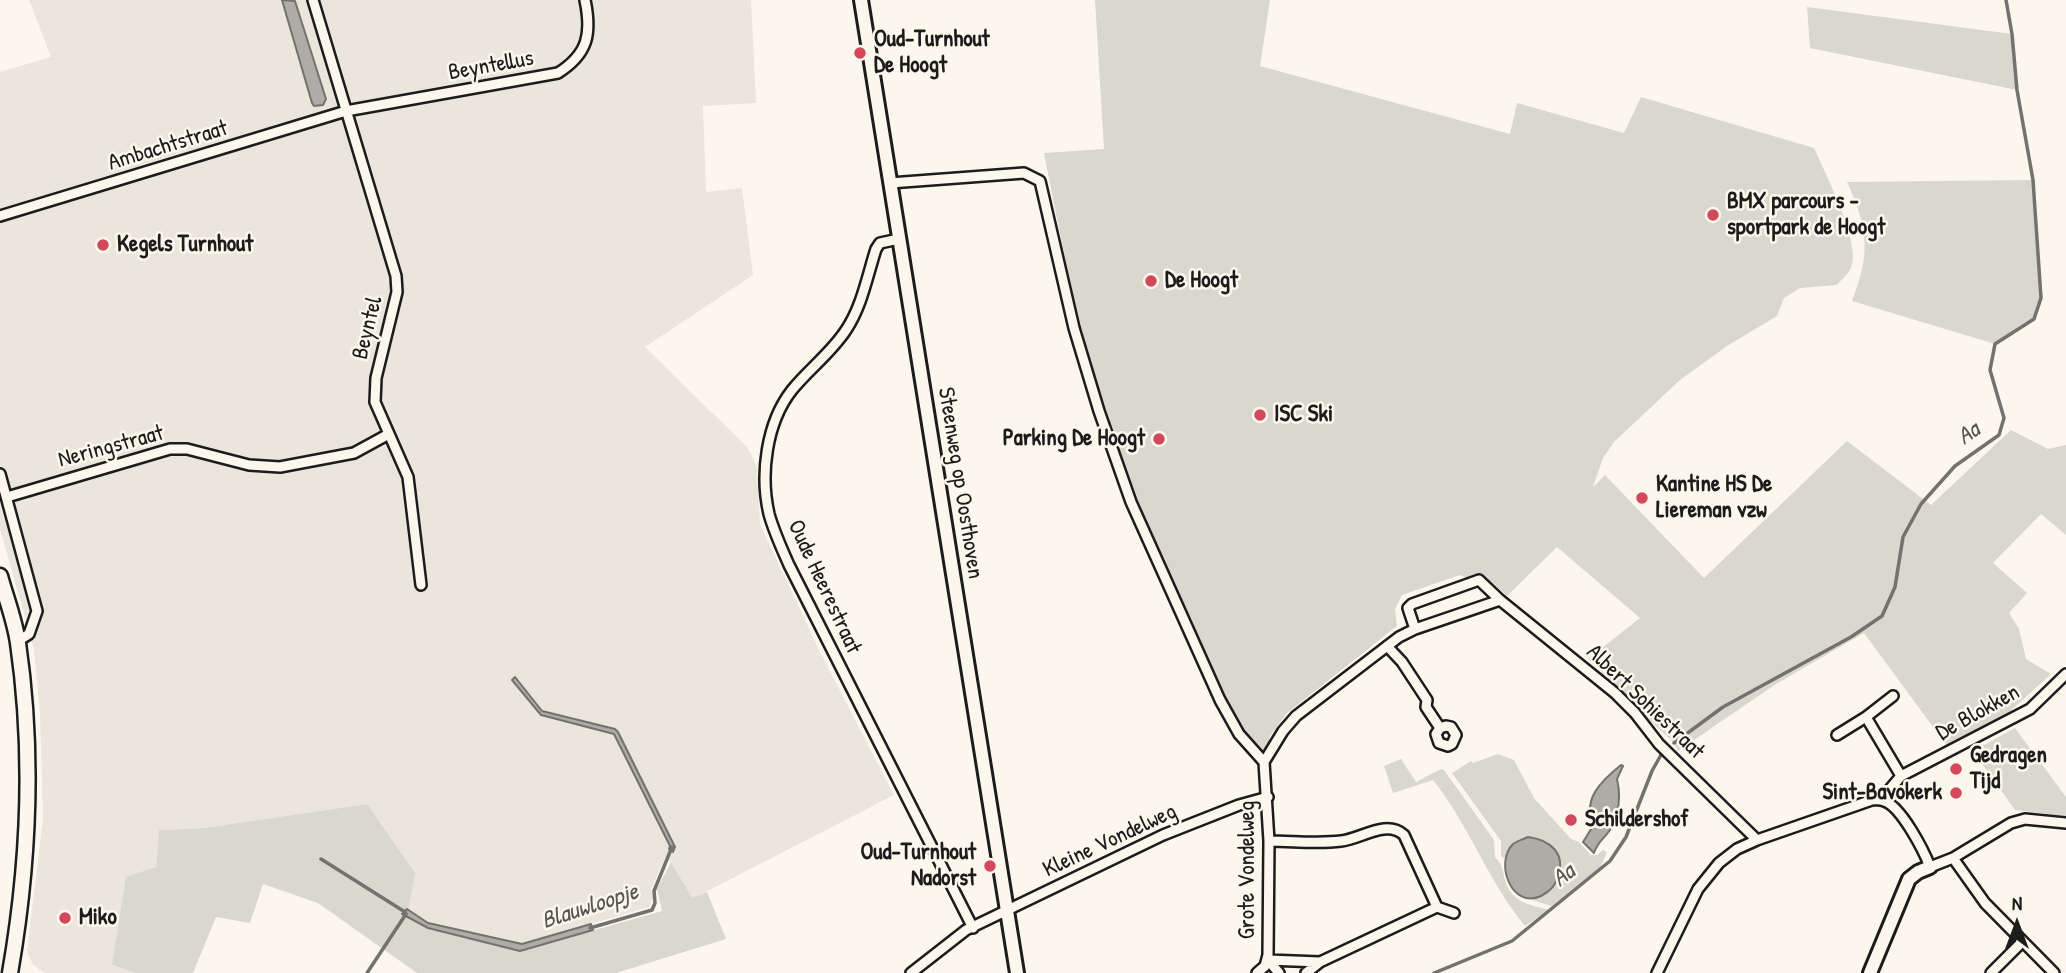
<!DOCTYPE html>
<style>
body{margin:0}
#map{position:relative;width:2066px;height:973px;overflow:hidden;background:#fbf7ec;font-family:"Patrick Hand",sans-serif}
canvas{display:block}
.north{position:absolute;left:1982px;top:889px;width:70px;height:70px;-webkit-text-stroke:5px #fbf7ec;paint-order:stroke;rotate:0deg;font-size:19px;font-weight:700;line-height:28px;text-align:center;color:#1c1c1c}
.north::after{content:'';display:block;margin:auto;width:24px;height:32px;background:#1c1c1c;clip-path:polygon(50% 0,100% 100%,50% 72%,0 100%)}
</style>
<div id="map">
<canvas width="2066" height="973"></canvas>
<div class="north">N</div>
</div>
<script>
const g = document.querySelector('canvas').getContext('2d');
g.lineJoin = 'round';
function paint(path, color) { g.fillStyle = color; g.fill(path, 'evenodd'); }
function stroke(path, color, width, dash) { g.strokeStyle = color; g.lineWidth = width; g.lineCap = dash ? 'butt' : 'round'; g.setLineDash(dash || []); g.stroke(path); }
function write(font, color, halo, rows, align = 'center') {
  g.font = font + ' "Patrick Hand",sans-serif'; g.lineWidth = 5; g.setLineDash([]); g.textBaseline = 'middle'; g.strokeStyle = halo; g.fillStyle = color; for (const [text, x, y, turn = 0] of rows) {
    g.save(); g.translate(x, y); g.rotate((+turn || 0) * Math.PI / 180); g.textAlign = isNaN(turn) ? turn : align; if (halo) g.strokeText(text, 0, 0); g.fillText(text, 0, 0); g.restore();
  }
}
const built = new Path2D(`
 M 29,0 L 751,0 L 756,103 L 703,106 L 706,192 L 742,188 L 753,275 L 645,347 L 748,448 L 757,467 L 760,524 L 820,652 L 894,795 L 692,899 L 671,862 L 665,858 L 651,889 L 653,898 L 649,907 L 522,944 L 428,923 L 408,911 L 367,804 L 204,828 L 159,830 L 156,867 L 112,965 L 136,973 L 45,973 L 33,965 L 27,951 L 43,818 L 40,714 L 34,649 L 0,529 L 0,72 L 51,57 Z`);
const green = new Path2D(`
 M 1095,0 L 1270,0 L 1260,66 L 1510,134 L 1517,103 L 1624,133 L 1641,97 L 1814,148 C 1825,173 1862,244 1851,268 C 1848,274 1841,280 1837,285 L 1800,288 L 1784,298 L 1777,316 L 1727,346 L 1680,380 L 1614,442 L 1603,458 L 1593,487 L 1605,475 L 1704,578 L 1847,441 L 1931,505 L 2011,430 L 2048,449 L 2066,445 L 2066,535 L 2041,514 L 1993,563 L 2027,593 L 2009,613 L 2019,629 L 2026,659 L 2051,674 L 2006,715 L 1947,746 L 1864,633 L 1776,684 L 1678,751 L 1674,743 L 1625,697 L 1626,695 L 1588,659 L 1640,618 L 1557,547 L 1507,596 L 1486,577 L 1469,579 L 1460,575 L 1402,595 L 1395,609 L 1397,626 L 1287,713 L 1270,736 L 1269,744 L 1263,750 C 1243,745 1227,700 1218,681 C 1177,599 1140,513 1110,427 C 1080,337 1062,245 1044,153 L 1104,149 Z
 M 1807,7 L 2012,34 L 2017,90 L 1810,48 Z
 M 2033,180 L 2041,298 L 2034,319 L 1995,344 L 1852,301 C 1871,253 1868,228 1847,182 Z
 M 2015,728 L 2066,797 L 2066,816 L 2015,810 L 1973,751 Z
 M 1498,754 L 1514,760 L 1534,798 L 1571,839 L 1579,842 L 1591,855 L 1597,855 L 1603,850 L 1607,852 L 1600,868 L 1552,906 L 1532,900 L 1548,892 L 1514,844 L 1505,859 L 1501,856 L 1501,841 L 1452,773 L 1471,761 L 1473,763 Z
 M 1401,759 L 1416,782 L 1441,769 L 1444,770 L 1494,840 L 1495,857 C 1504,866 1502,872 1506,883 C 1513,903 1531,905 1549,910 L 1525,926 C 1488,881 1469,825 1433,780 L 1393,793 L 1384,766 Z
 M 367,804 L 415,873 L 408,911 L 410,920 L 428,928 L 520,951 L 662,911 L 657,889 L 671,862 L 692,898 L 707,892 L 726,939 L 616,973 L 417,973 L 318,903 L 263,884 L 250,923 L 216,917 L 193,973 L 136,973 L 112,965 L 126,877 L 156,867 L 159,830 L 204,828 Z`);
const water = new Path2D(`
 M 282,0 L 295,1 L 326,99 L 323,105 L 314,106 L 312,103 Z
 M 515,677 L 542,711 L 615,729 L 618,732 L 675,847 L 673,852 L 669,849 L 670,846 L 614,734 L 541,715 L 512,680 Z
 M 1621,765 L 1623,766 L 1617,779 C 1621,796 1619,814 1610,830 C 1604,839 1598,841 1594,853 L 1583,842 L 1593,826 C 1582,799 1601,781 1621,765 Z
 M 1528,837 C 1550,840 1566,853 1558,876 C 1556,885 1549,892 1541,896 C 1512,910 1494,863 1513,844 C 1517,841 1524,839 1528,837 Z
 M 407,909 L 428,923 L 522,944 L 591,924 L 593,930 L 520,951 L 428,928 L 402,914 Z`);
const stream = new Path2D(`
 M 1674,743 L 1723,707 L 1851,637 L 1882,616 L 1895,587 L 1903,537 L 1921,504 L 1955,466 L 1999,435 L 2004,418 L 1990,370 L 1995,344 L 2034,319 L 2041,298 L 2033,180 L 2017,90 L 2012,34 L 2006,0
 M 321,859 L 405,912
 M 590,928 L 652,910 L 655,903 L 654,891 L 672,847
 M 367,973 L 406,914
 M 1434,973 L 1512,941 L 1610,861 L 1626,837 L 1652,771 L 1662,753`);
const street = new Path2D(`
 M 313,0 L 396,276 L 397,292 L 376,378 L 375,402 L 408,477 L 421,585
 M 890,183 L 1024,173 L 1040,181 L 1074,328 L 1099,411 L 1131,502 L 1220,700 L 1239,734 L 1264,762
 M 0,216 L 346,111 L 558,73 C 588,54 592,34 585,0
 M 899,239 L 880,243 L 876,249 C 867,277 862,306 846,330 C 831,353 809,369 792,390 C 766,423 760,475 769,514 C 774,532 782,549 789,565 L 973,928
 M 0,474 L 37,611 L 29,634 L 18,641
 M 7,497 L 170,449 L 187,449 L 249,465 L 280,467 L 354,453 L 387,435
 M 1415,629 L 1408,608 L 1412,604 L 1479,580 L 1500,600 L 1615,693 L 1635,713 L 1659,744 L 1757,840
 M 1387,646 L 1402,662 L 1427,700 L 1426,707 L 1440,728 L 1436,734 L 1439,743 L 1448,746 L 1452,744 L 1456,735 L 1451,727 L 1446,726 L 1440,728
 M 1866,717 L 1901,776
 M 1837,735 L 1866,717 L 1893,696
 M 1264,762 L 1283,731 L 1296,716 L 1399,637 L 1415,629 L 1500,600
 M 1885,801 L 1890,789 L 1901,776 L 2030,709 L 2066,674
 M 1269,841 C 1293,841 1318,844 1341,841 C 1361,839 1386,819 1404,835 L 1437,907 L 1320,962 L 1306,973
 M 1953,858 L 1985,903 L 2054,973
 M 1437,907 L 1454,913
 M 1268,960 L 1320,962
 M 1268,960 L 1279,973
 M 911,973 L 966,930 L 1163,835 L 1239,805 L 1268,797
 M 1257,973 L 1265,966 L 1268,955 L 1269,841 L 1264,762
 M 1657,973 L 1698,889 L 1719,863 L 1737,849 L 1757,840 L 1872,800 C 1876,800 1880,799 1884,801 C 1901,806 1924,851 1930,867 L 1953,858 L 2011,823 L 2025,819 L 2066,823
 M 1991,973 L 2022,942`);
const secondary = new Path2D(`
 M 861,0 L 1017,973
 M 1870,973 L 1909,879 L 1918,872 L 1930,867`);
const primary = new Path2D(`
 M 0,576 C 6,598 15,621 18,643 C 34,753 29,864 10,973`);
const markers = [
 [860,53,7,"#d1495b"],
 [1713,215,7,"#d1495b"],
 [103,245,7,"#d1495b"],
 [1151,281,7,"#d1495b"],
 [1260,415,7,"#d1495b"],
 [1159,439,7,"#d1495b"],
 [1642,498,7,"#d1495b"],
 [1956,769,7,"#d1495b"],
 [1956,793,7,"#d1495b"],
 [1571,820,7,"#d1495b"],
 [990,866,7,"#d1495b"],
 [65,918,7,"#d1495b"]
];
const poiNames = [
 ["Oud-Turnhout",874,40],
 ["De Hoogt",874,66],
 ["BMX parcours -",1727,202],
 ["sportpark de Hoogt",1727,228],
 ["Kegels Turnhout",117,245],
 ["De Hoogt",1165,281],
 ["ISC Ski",1274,415],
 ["Parking De Hoogt",1145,439,"right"],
 ["Kantine HS De",1656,485],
 ["Liereman vzw",1656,511],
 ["Gedragen",1970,756],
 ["Tijd",1970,782],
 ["Sint-Bavokerk",1942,793,"right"],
 ["Schildershof",1585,820],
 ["Oud-Turnhout",976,853,"right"],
 ["Nadorst",976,879,"right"],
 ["Miko",79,918]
];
const streetNames = [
 ["Beyntellus",491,66,-10],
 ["Ambachtstraat",168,146,-17],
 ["Beyntel",368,328,-76],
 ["Neringstraat",111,447,-15],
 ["Steenweg op Oosthoven",960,483,81],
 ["Oude Heerestraat",824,587,65],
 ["Albert Sohiestraat",1645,702,44],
 ["De Blokken",1978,713,-29],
 ["Kleine Vondelweg",1110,841,-25],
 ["Grote Vondelweg",1248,870,-90]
];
const waterNames = [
 ["Aa",1969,434,-35],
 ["Aa",1564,876,-39],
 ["Blauwloopje",590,907,-18]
];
paint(built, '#eae6dc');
paint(green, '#dad7ce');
paint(water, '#afaca5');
stroke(water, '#74726e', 2);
stroke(stream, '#74726e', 3.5);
stroke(street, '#1c1c1c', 14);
stroke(secondary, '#1c1c1c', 18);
stroke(primary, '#1c1c1c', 19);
stroke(street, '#fbf7ec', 9);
stroke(secondary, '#fbf7ec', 12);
stroke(primary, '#fbf7ec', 14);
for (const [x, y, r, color] of markers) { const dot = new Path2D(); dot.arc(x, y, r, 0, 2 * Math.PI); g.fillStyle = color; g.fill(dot); stroke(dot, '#fbf7ec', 2.5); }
write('bold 23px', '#1c1c1c', '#fbf7ec', poiNames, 'left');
write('23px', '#1c1c1c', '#fbf7ec', streetNames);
write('italic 24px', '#575653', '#fbf7ec', waterNames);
</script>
